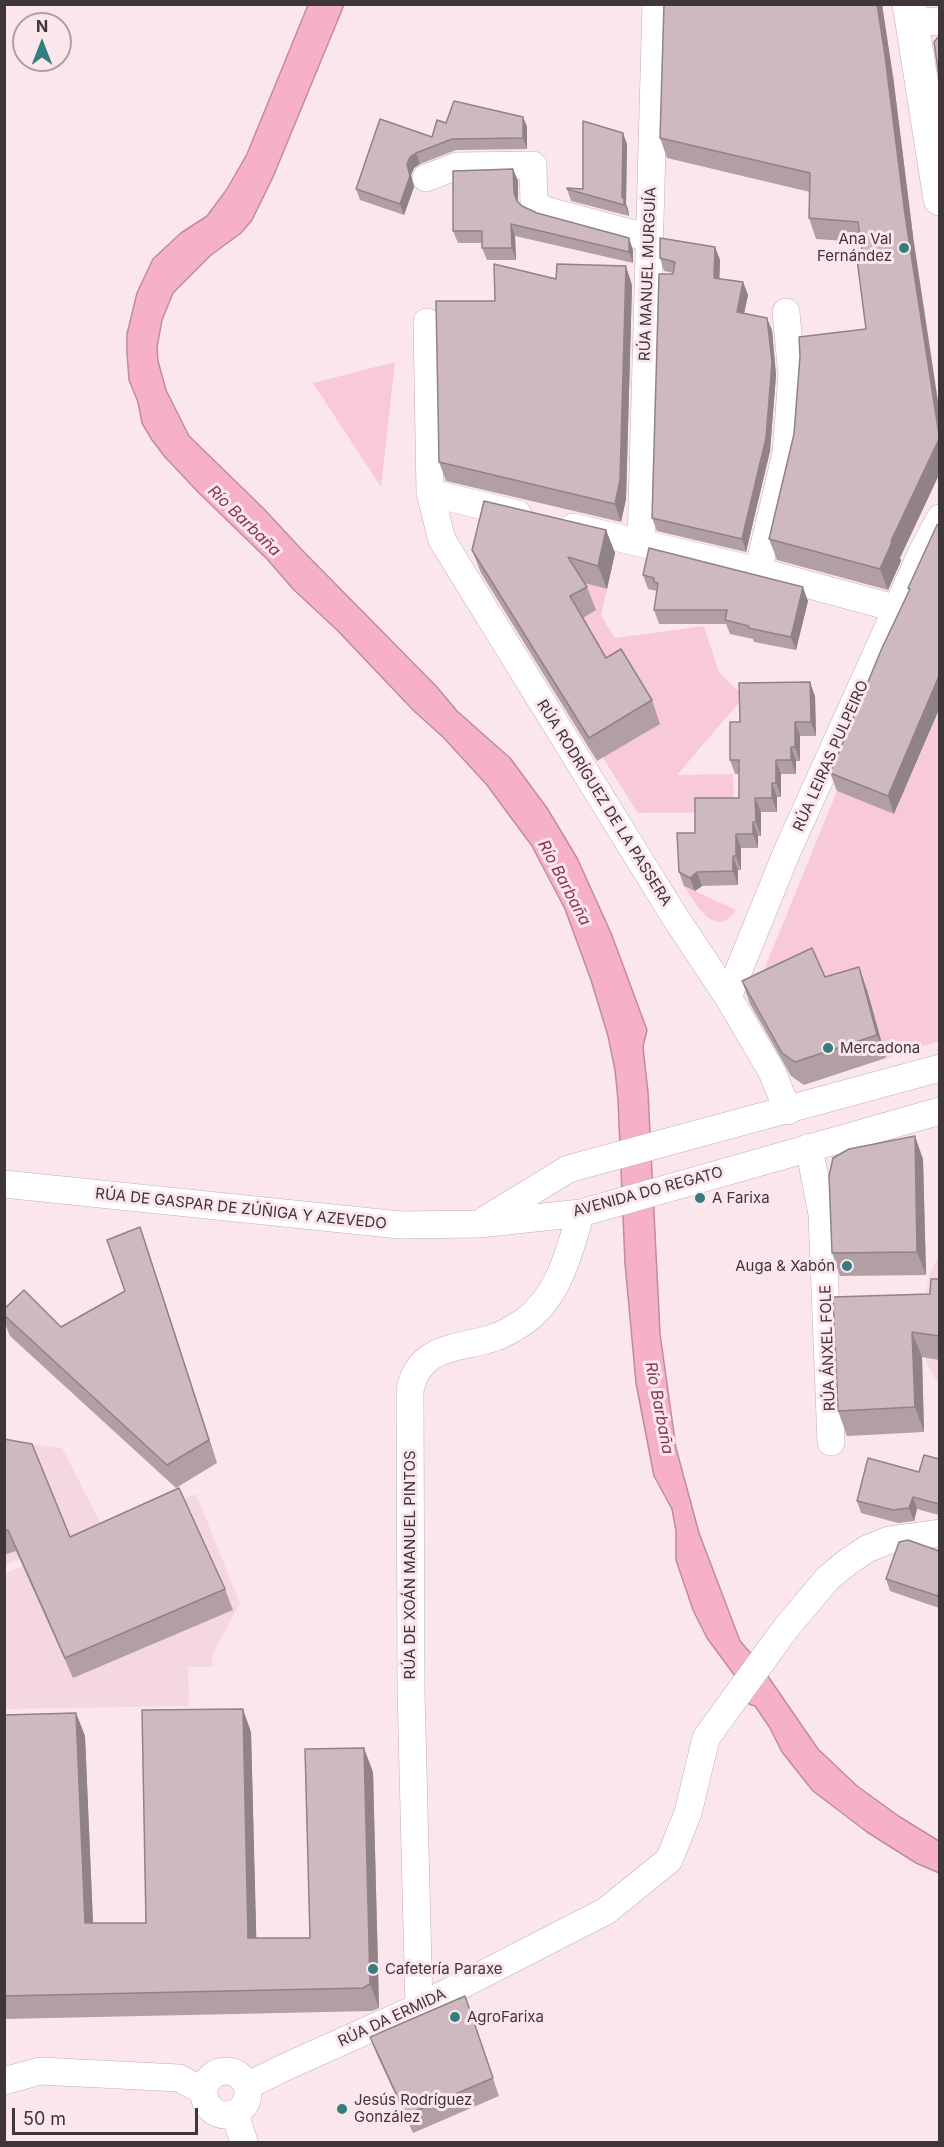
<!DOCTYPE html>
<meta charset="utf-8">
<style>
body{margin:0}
#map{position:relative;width:944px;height:2147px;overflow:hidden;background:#fbe6ec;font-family:Inter,sans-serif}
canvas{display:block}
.frame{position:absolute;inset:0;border:6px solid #3e3638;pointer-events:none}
.north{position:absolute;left:12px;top:12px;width:60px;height:60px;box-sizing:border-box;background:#fbe6ec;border:2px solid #afa0a4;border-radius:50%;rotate:0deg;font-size:16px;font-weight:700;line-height:24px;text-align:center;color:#3e3638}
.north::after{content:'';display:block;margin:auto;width:21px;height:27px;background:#337d7f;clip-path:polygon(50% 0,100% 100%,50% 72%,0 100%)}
.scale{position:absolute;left:12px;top:2108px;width:186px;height:27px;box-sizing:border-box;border:3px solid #3e3638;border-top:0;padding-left:8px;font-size:18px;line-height:21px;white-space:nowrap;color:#3e3638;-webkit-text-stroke:4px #fbe6ec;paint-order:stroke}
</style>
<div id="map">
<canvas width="944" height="2147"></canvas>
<div class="frame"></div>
<div class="north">N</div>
<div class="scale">50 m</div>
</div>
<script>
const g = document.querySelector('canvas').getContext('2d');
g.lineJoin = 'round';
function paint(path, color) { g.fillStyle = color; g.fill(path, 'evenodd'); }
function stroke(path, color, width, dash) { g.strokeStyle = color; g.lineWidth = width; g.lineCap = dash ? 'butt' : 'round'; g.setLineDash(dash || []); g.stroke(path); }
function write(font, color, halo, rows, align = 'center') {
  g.font = font + ' Inter,sans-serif'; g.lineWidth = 6; g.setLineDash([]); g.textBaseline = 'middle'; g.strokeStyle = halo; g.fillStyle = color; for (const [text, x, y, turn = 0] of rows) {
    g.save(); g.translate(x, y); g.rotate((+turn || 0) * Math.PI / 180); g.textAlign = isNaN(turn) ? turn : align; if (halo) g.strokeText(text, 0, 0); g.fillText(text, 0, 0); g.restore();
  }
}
const built = new Path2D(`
 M 939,1257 L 939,1385 L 927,1364 L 920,1320 L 930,1273 Z
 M 5,1441 L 62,1448 L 102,1526 L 5,1565 Z
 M 196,1494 L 240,1603 L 212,1656 L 213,1667 L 188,1667 L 189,1706 L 5,1709 L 4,1574 Z`);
const green = new Path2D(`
 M 395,362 L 381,487 L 313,383 Z
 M 576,581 L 607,589 L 601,616 L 615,638 L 704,626 L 719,672 L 744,697 L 677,775 L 733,774 L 734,812 L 638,813 L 603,758 L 615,681 L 579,620 Z
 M 939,712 L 939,1041 L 886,1058 L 867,990 L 833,1000 L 820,972 L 750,1004 L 837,791 L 894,814 Z
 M 684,886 L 736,910 C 715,941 695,903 684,886 Z`);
const water = new Path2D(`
 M 308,5 L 344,5 L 273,177 L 252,220 L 241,233 L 211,255 L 173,293 L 162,320 L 157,347 L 158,361 L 166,390 L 189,436 L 264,509 L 302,550 L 436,686 L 457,711 L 510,758 L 547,808 L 577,858 L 611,933 L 647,1030 L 643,1047 L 648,1092 L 660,1334 L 676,1448 L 699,1533 L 740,1641 L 756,1659 L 818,1749 L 857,1786 L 900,1817 L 939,1841 L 939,1873 L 916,1863 L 867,1832 L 813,1791 L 782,1752 L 770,1728 L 755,1706 L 749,1704 L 738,1680 L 707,1638 L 693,1610 L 676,1560 L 676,1531 L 672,1509 L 654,1476 L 636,1383 L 625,1263 L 618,1100 L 615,1070 L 608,1036 L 591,980 L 565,909 L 532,846 L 487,785 L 443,737 L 414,711 L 337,630 L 294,590 L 267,559 L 198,492 L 165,457 L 152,440 L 142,423 L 138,402 L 129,380 L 127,353 L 127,334 L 137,293 L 153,259 L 181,233 L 207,216 L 227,189 L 247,154 Z`);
const street = new Path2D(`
 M 911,20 L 940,22
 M 426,178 L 457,166 L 533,165 L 534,204 L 545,210 L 649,238
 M 427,322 L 430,493 L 442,540 L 673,914 L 728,997 L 772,1072 L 788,1111
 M 430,493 L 518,514
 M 573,527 L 758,571 L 898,609
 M 641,543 L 656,4
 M 758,571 L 786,453 L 792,375 L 786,312
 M 728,997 L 786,854 L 923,550 L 940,518
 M 809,1147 L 822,1214 L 831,1442
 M 4,1184 L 400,1225 L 479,1224 L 581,1213 L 940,1111
 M 485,1220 L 568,1169 L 940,1068
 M 419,2007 L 411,1690 L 410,1390 C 419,1345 458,1349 493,1338 C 503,1335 516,1327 525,1321 C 560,1295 569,1251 581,1213
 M204 2093a22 22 0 1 1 44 0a22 22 0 1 1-44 0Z
 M 4,2081 L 40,2071 L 179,2078 L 203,2091
 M 247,2086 L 281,2069 L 419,2007 L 606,1911 L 669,1860 L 688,1813 L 706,1738 L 786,1628 L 828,1578 L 849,1561 L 867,1549 L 889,1540 L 940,1533
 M 235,2114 L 244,2142`);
const secondary = new Path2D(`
 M 909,4 L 940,199`);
const wall = new Path2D(`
 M 893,76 L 913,236 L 900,558 L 901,561 L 888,590 L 777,560 L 769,539 L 866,329 L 863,258 L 861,242 L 816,239 L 809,218 L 810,192 L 667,158 L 660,138 Z
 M 523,117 L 527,127 L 527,149 L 456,150 L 420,164 L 414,168 L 411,175 L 414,187 L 404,215 L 360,200 L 356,189 L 432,137 L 446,123 Z
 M 627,144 L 626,204 L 628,209 L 629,216 L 571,201 L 567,189 L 583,189 Z
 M 513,169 L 518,181 L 518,202 L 522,206 L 537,213 L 633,250 L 633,263 L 515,236 L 516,260 L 487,260 L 482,248 L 482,243 L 458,243 L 453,231 Z
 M 715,247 L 720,260 L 719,279 L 743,282 L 748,295 L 744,313 L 772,330 L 776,375 L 770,451 L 746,552 L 657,531 L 652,518 L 674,273 L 664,271 L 660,258 Z
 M 556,279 L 632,285 L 626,499 L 621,522 L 446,481 L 439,462 Z
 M 937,525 L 894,814 L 837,791 L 830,773 L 909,591 L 908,588 Z
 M 606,530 L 615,553 L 607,589 L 584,583 L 587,587 L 596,610 L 583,618 L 606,658 L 652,700 L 660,724 L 597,761 L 481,573 L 472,550 Z
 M 643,575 L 808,601 L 796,650 L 754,642 L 753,639 L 730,634 L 726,624 L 659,624 L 654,610 L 657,591 L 648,589 Z
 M 815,696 L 816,736 L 800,736 L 800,761 L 796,761 L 796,774 L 781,774 L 781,797 L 777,797 L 777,812 L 761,812 L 761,836 L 758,836 L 758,848 L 741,848 L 741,870 L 738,870 L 738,885 L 702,886 L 695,891 L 684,886 L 679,872 L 695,833 L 739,798 L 739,774 L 735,774 L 730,760 L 740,722 Z
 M 825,977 L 867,990 L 886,1058 L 804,1085 L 791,1076 L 750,1004 L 742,981 Z
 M 923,1159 L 926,1275 L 840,1276 L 832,1253 Z
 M 140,1227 L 148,1251 L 217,1463 L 176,1488 L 10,1336 L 4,1321 L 4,1309 L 61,1327 L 125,1291 Z
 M 939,1279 L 939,1360 L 922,1357 L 924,1432 L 847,1436 L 838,1411 L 930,1294 Z
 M 4,1439 L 70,1537 L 225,1589 L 233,1610 L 73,1678 L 16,1551 L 4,1555 Z
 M 939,1459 L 939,1515 L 917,1509 L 914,1521 L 898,1523 L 861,1513 L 857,1501 L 919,1472 Z
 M 939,1551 L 939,1608 L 890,1591 L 886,1579 Z
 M 76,1713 L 85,1736 L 93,1923 L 146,1923 L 251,1732 L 256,1938 L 310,1938 L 373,1772 L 379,2008 L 372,2011 L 4,2019 L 4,1715 Z
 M 465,1996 L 499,2096 L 413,2133 L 377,2055 L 370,2037 Z`);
const shadedWall = new Path2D(`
 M 877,4 L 882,4 L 893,76 L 913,236 L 939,408 L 939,435 L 905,215 Z
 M 523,117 L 527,127 L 527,149 L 523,138 Z
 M 623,133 L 627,144 L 626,204 L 628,209 L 629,216 L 622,198 Z
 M 416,153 L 420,164 L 414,168 L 411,175 L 414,187 L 404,215 L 400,204 L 407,164 L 410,157 Z
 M 513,169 L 518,181 L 518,205 L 514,193 Z
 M 511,224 L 515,236 L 516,260 L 512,248 Z
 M 629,238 L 633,250 L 633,263 L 629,252 Z
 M 715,247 L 720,260 L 719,291 L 714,278 Z
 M 626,266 L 632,285 L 626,499 L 621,522 L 615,504 Z
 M 743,282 L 748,295 L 742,324 L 737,312 Z
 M 767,318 L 772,330 L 776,375 L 770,451 L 746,552 L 742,539 Z
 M 939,439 L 939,475 L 900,558 L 901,561 L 888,590 L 880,569 L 891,541 Z
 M 606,530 L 615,553 L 607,589 L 598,566 Z
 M 803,587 L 808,601 L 796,650 L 791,637 Z
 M 939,676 L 939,710 L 894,814 L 888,796 Z
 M 810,682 L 815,696 L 816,736 L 811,722 Z
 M 795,722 L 800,736 L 800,761 L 795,747 Z
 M 791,747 L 796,761 L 796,774 L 791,760 Z
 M 776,760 L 781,774 L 781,797 L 776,783 Z
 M 772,783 L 777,797 L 777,812 L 772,798 Z
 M 755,798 L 761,812 L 761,836 L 756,822 Z
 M 753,822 L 758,836 L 758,848 L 753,834 Z
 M 736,834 L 741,848 L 741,870 L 736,856 Z
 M 733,856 L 738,870 L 738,885 L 733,871 Z
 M 697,872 L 702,886 L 695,891 L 690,878 Z
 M 859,967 L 867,990 L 886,1058 L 877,1035 Z
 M 915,1136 L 923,1159 L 926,1275 L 917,1252 Z
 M 140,1227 L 148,1251 L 217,1463 L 209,1440 Z
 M 912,1332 L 922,1357 L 924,1432 L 915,1407 Z
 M 913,1497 L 917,1509 L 914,1521 L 909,1508 Z
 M 243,1709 L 251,1732 L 257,1962 L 248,1938 Z
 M 76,1713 L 85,1736 L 94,1947 L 85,1923 Z
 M 364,1748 L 373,1772 L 379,2008 L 370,1984 Z`);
const building = new Path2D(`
 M 664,4 L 877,4 L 885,56 L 905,215 L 939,435 L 939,439 L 891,541 L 893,540 L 880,569 L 769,539 L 794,434 L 800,356 L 799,337 L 866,329 L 857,259 L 863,258 L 858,222 L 809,218 L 810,173 L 660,138 Z
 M 939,36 L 939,77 L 934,42 Z
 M 454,101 L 523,117 L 523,138 L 452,139 L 416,153 L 410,157 L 407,164 L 410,176 L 400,204 L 356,189 L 380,119 L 432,137 L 437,120 L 446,123 Z
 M 583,121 L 623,133 L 622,198 L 624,198 L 624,205 L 567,189 L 567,188 L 583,189 Z
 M 513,169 L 514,193 L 517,201 L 522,206 L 537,213 L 629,238 L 629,252 L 511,224 L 512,248 L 482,248 L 482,231 L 453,231 L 453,171 Z
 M 660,238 L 715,247 L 714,278 L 743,282 L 737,312 L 767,318 L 772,362 L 766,438 L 742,539 L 652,518 L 659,274 L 673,274 L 675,262 L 660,258 Z
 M 494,264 L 556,279 L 557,264 L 626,266 L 620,480 L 615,504 L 439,462 L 436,301 L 495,301 Z
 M 484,501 L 606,530 L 598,566 L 568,557 L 587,587 L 570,596 L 606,658 L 621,649 L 652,700 L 589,738 L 472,550 Z
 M 939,524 L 939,676 L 888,796 L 830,773 L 882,648 L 910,589 L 908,588 L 937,525 Z
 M 649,548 L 803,587 L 791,637 L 748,628 L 749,626 L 725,620 L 727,610 L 654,610 L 658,583 L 654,582 L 654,578 L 643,575 Z
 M 810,682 L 811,722 L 795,722 L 795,747 L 791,747 L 791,760 L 776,760 L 776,783 L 772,783 L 772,798 L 755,798 L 756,822 L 753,822 L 753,834 L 736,834 L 736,856 L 733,856 L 733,871 L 697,872 L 690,878 L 679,872 L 677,833 L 695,833 L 695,798 L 739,798 L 739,760 L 730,760 L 730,722 L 740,722 L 739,683 Z
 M 812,948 L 825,977 L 859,967 L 877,1035 L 795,1062 L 782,1053 L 742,981 Z
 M 915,1136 L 917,1252 L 832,1253 L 829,1176 L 833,1158 L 849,1149 Z
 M 140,1227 L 209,1440 L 167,1465 L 4,1315 L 4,1309 L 24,1290 L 61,1327 L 125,1291 L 107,1240 Z
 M 931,1279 L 939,1279 L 939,1336 L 912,1332 L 915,1407 L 838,1411 L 833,1297 L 930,1294 Z
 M 4,1439 L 32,1444 L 70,1537 L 179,1488 L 225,1589 L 65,1658 L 8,1530 L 4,1531 Z
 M 924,1455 L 939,1459 L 939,1504 L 913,1497 L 909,1508 L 893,1510 L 857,1501 L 868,1458 L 919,1472 Z
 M 908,1540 L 939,1551 L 939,1591 L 938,1596 L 886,1579 L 899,1542 Z
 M 243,1709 L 248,1938 L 310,1938 L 305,1749 L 364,1748 L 370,1984 L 363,1988 L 4,1996 L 4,1715 L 76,1713 L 85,1923 L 146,1923 L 142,1710 Z
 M 465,1996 L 493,2078 L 406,2115 L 370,2037 Z`);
const markers = [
 [904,248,6,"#337d7f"],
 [828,1048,6,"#337d7f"],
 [700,1198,6,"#337d7f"],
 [847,1266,6,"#337d7f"],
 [373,1969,6,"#337d7f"],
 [455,2017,6,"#337d7f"],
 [342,2109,6,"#337d7f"]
];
const poiNames = [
 ["Ana Val",892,239,"right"],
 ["Fernández",892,256,"right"],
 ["Mercadona",840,1048],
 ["A Farixa",712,1198],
 ["Auga & Xabón",835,1266,"right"],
 ["Cafetería Paraxe",385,1969],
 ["AgroFarixa",467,2017],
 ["Jesús Rodríguez",354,2100],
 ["González",354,2117]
];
const streetNames = [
 ["RÚA MANUEL MURGUÍA",648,274,-88],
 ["RÚA LEIRAS PULPEIRO",831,756,-66],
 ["RÚA RODRÍGUEZ DE LA PASSERA",604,803,58],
 ["AVENIDA DO REGATO",648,1192,-15],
 ["RÚA DE GASPAR DE ZÚÑIGA Y AZEVEDO",241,1209,6],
 ["RÚA ÁNXEL FOLE",828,1348,-92],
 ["RÚA DE XOÁN MANUEL PINTOS",410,1565,-90],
 ["RÚA DA ERMIDA",392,2018,-25]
];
const waterNames = [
 ["Río Barbaña",244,521,44],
 ["Río Barbaña",564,883,62],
 ["Río Barbaña",659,1408,79]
];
paint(built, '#f5d7df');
paint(green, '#f8cad7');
paint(water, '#f7b1c7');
stroke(water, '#c08c9c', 1.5);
stroke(street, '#c3aeb4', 28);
stroke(secondary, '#c3aeb4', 34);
stroke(street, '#fff', 27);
stroke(secondary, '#fff', 33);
paint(wall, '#b19fa4');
paint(shadedWall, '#908286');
paint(building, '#ceb9bf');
stroke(building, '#908286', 1.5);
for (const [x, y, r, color] of markers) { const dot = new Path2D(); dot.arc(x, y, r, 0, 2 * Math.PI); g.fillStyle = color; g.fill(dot); stroke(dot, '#fbe6ec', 2); }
write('15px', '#3e3638', '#fbe6ec', poiNames, 'left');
write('15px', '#3e3638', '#fbe6ec', streetNames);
write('italic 16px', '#863453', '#fbe6ec', waterNames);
</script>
